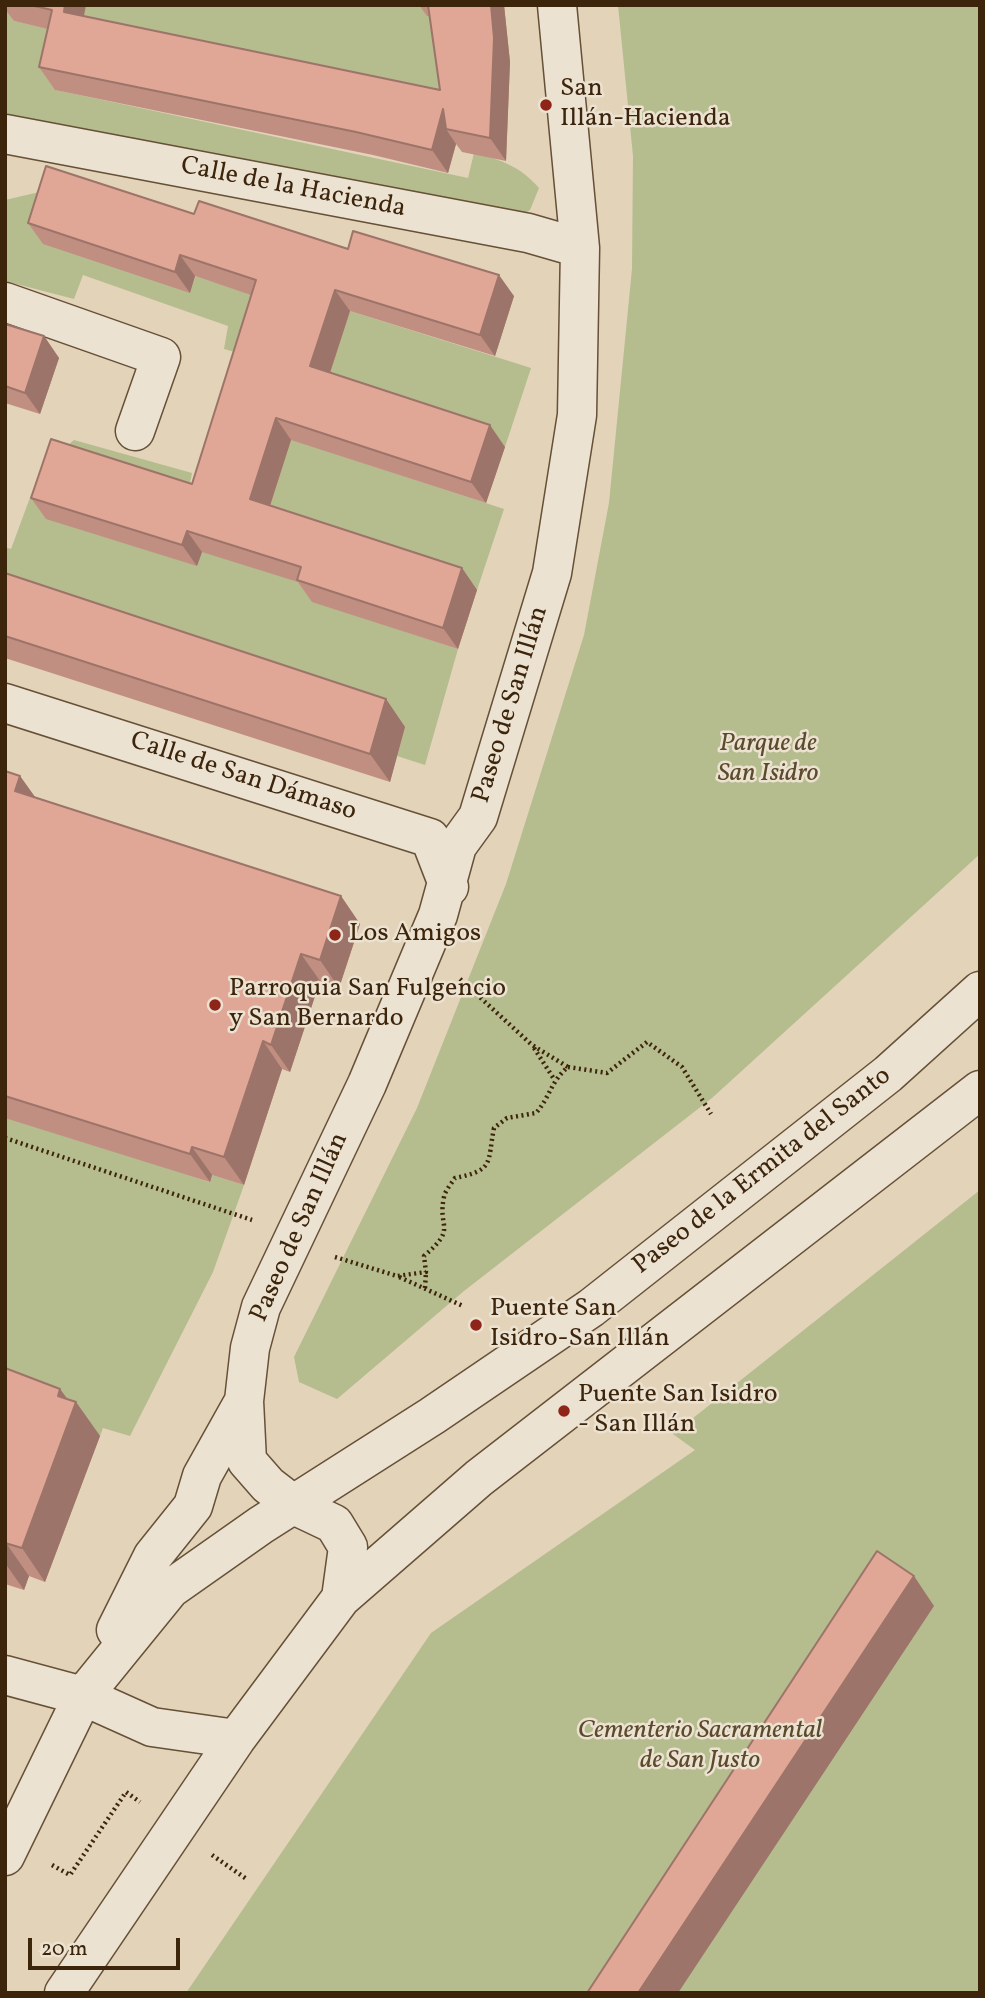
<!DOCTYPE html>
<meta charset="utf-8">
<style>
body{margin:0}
#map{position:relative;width:985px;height:1998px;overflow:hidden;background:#e2d3b9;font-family:Vollkorn,serif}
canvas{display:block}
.frame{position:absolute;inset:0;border:7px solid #3d250c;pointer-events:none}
.scale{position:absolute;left:28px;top:1938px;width:152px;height:32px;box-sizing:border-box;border:4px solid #3d250c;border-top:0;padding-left:9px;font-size:21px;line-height:24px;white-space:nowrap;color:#3d250c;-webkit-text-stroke:5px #ece2d2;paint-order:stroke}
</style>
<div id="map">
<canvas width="985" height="1998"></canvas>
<div class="frame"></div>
<div class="scale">20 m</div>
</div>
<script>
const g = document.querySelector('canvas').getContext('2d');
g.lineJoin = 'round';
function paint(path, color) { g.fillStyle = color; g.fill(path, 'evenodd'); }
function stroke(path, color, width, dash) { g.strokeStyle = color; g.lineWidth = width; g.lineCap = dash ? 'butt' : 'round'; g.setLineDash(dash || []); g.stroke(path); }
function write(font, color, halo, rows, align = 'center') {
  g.font = font + ' Vollkorn,serif'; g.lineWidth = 5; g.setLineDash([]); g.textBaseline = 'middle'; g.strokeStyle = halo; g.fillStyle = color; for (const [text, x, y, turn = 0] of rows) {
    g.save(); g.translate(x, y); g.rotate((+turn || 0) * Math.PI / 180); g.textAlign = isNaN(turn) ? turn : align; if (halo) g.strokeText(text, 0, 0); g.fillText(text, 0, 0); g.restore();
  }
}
const green = new Path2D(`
 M 5,5 L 14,21 L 68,33 L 56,90 L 468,178 L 474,153 C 501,160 520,166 539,188 L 530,210 L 516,218 L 5,122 Z
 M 86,5 L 440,5 L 454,113 L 80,35 Z
 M 618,5 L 980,5 L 980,854 L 712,1098 L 464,1291 L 337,1399 L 299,1382 L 294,1357 L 417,1108 L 506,884 L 584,635 L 609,503 L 632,269 L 633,156 Z
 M 61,187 L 190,293 L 195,276 L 345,325 L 350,311 L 531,368 L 505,447 L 358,398 L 339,455 L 504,509 L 477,590 L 331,542 L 312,601 L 458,649 L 425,765 L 397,756 L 405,727 L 5,596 L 5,547 L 11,549 L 41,468 L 74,440 L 192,473 L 187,499 L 197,566 L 215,508 L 253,357 L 224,349 L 228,326 L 83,275 L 74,299 L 5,281 L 5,200 Z
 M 5,1109 L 209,1182 L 212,1175 L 244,1185 L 213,1272 L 130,1436 L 103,1428 L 100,1436 L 5,1393 Z
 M 980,1190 L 980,1993 L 186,1993 L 431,1633 L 695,1450 L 673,1434 Z`);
const path = new Path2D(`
 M 460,979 L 532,1045 L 568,1067 C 551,1081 550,1097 536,1113 L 507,1118 L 494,1128 C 487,1163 495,1170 455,1178 C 451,1184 445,1191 444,1197 C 437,1229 458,1227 424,1256 L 426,1272 L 397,1276 L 463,1306
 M 534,1048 L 554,1079
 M 568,1067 L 607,1073 L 647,1042 L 682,1067 L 711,1114
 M 5,1138 L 252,1220
 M 335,1257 L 397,1276
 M 425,1288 L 426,1272
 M 212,1855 L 248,1880
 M 52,1865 L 70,1875 L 126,1792 L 140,1802`);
const minor = new Path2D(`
 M 5,134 L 528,233 L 580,248
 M 5,302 L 161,357 L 135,431
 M 5,703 L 430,838 L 449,887
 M 341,1598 L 348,1547 L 334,1524 L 294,1505 L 268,1485 L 247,1461 L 244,1401 L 250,1348 L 261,1307 L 367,1084 L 438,915 L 457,846 L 478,817 L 552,573 L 577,415 L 580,248 L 557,5
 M 116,1630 L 153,1556 L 193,1506 L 202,1476 L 244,1401
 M 5,1675 L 83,1696 L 152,1727 L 236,1739
 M 5,1856 L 83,1696 L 170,1589 L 261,1525 L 432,1416 L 591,1308 L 888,1074 L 980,991
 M 64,1993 L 236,1739 L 341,1598 L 479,1478 L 980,1090`);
const wall = new Path2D(`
 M 5,5 L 86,5 L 84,16 L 440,90 L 430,16 L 427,16 L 419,5 L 504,5 L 510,62 L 506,161 L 462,152 L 456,144 L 448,173 L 373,155 L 55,90 L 39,67 L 48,29 L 14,21 L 5,9 Z
 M 194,214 L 348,249 L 514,296 L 495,356 L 350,311 L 330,373 L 505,447 L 486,503 L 291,440 L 270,506 L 462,568 L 477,590 L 458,649 L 312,602 L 298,582 L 202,552 L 197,566 L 46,519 L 31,498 L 192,484 L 251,295 L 195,276 L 190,293 L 43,244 L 28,223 Z
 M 5,324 L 44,336 L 59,358 L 40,414 L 5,403 Z
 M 5,573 L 386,699 L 405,727 L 390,782 L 5,658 Z
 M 5,771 L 20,776 L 35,797 L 341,896 L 360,924 L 339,988 L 320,981 L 290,1072 L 282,1069 L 244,1185 L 212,1175 L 210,1182 L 5,1118 Z
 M 5,1368 L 60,1389 L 67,1399 L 76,1402 L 100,1436 L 45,1582 L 29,1576 L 24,1590 L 5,1584 Z`);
const shadedWall = new Path2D(`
 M 65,5 L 86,5 L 80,35 L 64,12 Z
 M 491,5 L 504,5 L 510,62 L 506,161 L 490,138 Z
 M 443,109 L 446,129 L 456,144 L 448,173 L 432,150 Z
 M 180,255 L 195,276 L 190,293 L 175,272 Z
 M 499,275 L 514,296 L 495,356 L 480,335 Z
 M 335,290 L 350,311 L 325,388 L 310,366 Z
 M 44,336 L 59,358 L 40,414 L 25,393 Z
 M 276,418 L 291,440 L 265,521 L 250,499 Z
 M 490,425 L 505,447 L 486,503 L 471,482 Z
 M 187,531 L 202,552 L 197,566 L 182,545 Z
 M 462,568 L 477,590 L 458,649 L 443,628 Z
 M 386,699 L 405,727 L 390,782 L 370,754 Z
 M 20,776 L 40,804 L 15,791 Z
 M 341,896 L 360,924 L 339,988 L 320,960 Z
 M 301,954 L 320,981 L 290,1072 L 271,1045 Z
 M 263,1041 L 282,1069 L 244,1185 L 224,1157 Z
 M 192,1147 L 212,1175 L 210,1182 L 190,1154 Z
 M 60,1389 L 74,1408 L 76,1402 L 100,1436 L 45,1582 L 22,1548 Z
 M 6,1543 L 29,1576 L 24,1590 L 5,1563 Z
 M 914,1576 L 934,1606 L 678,1993 L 638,1993 Z`);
const building = new Path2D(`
 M 30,5 L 65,5 L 64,12 L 440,90 L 428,5 L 491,5 L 494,38 L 490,138 L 446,129 L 443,109 L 432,150 L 356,132 L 39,67 L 52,10 Z
 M 46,166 L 194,214 L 199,201 L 348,249 L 353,231 L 499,275 L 480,335 L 335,290 L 310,366 L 490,425 L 471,482 L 276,418 L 250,499 L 462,568 L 443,628 L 297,580 L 301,567 L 187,531 L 182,545 L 31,498 L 51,439 L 192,484 L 256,280 L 180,255 L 175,272 L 28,223 Z
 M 5,324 L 44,336 L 25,393 L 5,386 Z
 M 5,573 L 386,699 L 370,754 L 5,636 Z
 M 5,771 L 20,776 L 15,791 L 341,896 L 320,960 L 301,954 L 271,1045 L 263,1041 L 224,1157 L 192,1147 L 190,1154 L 5,1096 Z
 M 5,1368 L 60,1389 L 58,1396 L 76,1402 L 22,1548 L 5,1543 Z
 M 877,1551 L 914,1576 L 638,1993 L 587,1993 Z`);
const markers = [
 [546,105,7,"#8f2418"],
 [335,935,7,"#8f2418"],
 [215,1005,7,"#8f2418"],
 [476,1325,7,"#8f2418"],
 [564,1411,7,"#8f2418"]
];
const poiNames = [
 ["San",560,90],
 ["Illán-Hacienda",560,120],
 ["Los Amigos",349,935],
 ["Parroquia San Fulgencio",229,990],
 ["y San Bernardo",229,1020],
 ["Puente San",490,1310],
 ["Isidro-San Illán",490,1340],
 ["Puente San Isidro",578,1396],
 ["- San Illán",578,1426]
];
const streetNames = [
 ["Calle de la Hacienda",293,189,11],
 ["Paseo de San Illán",512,705,-73],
 ["Calle de San Dámaso",243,778,18],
 ["Paseo de la Ermita del Santo",763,1172,-38],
 ["Paseo de San Illán",301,1228,-66]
];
const parkNames = [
 ["Parque de",768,745],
 ["San Isidro",768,775],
 ["Cementerio Sacramental",700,1732],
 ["de San Justo",700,1762]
];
paint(green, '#b5bc8e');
stroke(minor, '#665037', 41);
stroke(path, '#3d250c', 4.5, [2, 3.5]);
stroke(minor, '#ece2d2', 38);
paint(wall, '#c18f81');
paint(shadedWall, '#9d7469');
paint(building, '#e0a696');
stroke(building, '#9d7469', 2);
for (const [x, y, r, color] of markers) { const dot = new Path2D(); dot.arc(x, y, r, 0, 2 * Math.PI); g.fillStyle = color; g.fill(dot); stroke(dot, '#ece2d2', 2.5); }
write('26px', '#3d250c', '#ece2d2', poiNames, 'left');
write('26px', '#3d250c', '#ece2d2', streetNames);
write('italic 26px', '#5b4b2c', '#ece2d2', parkNames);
</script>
